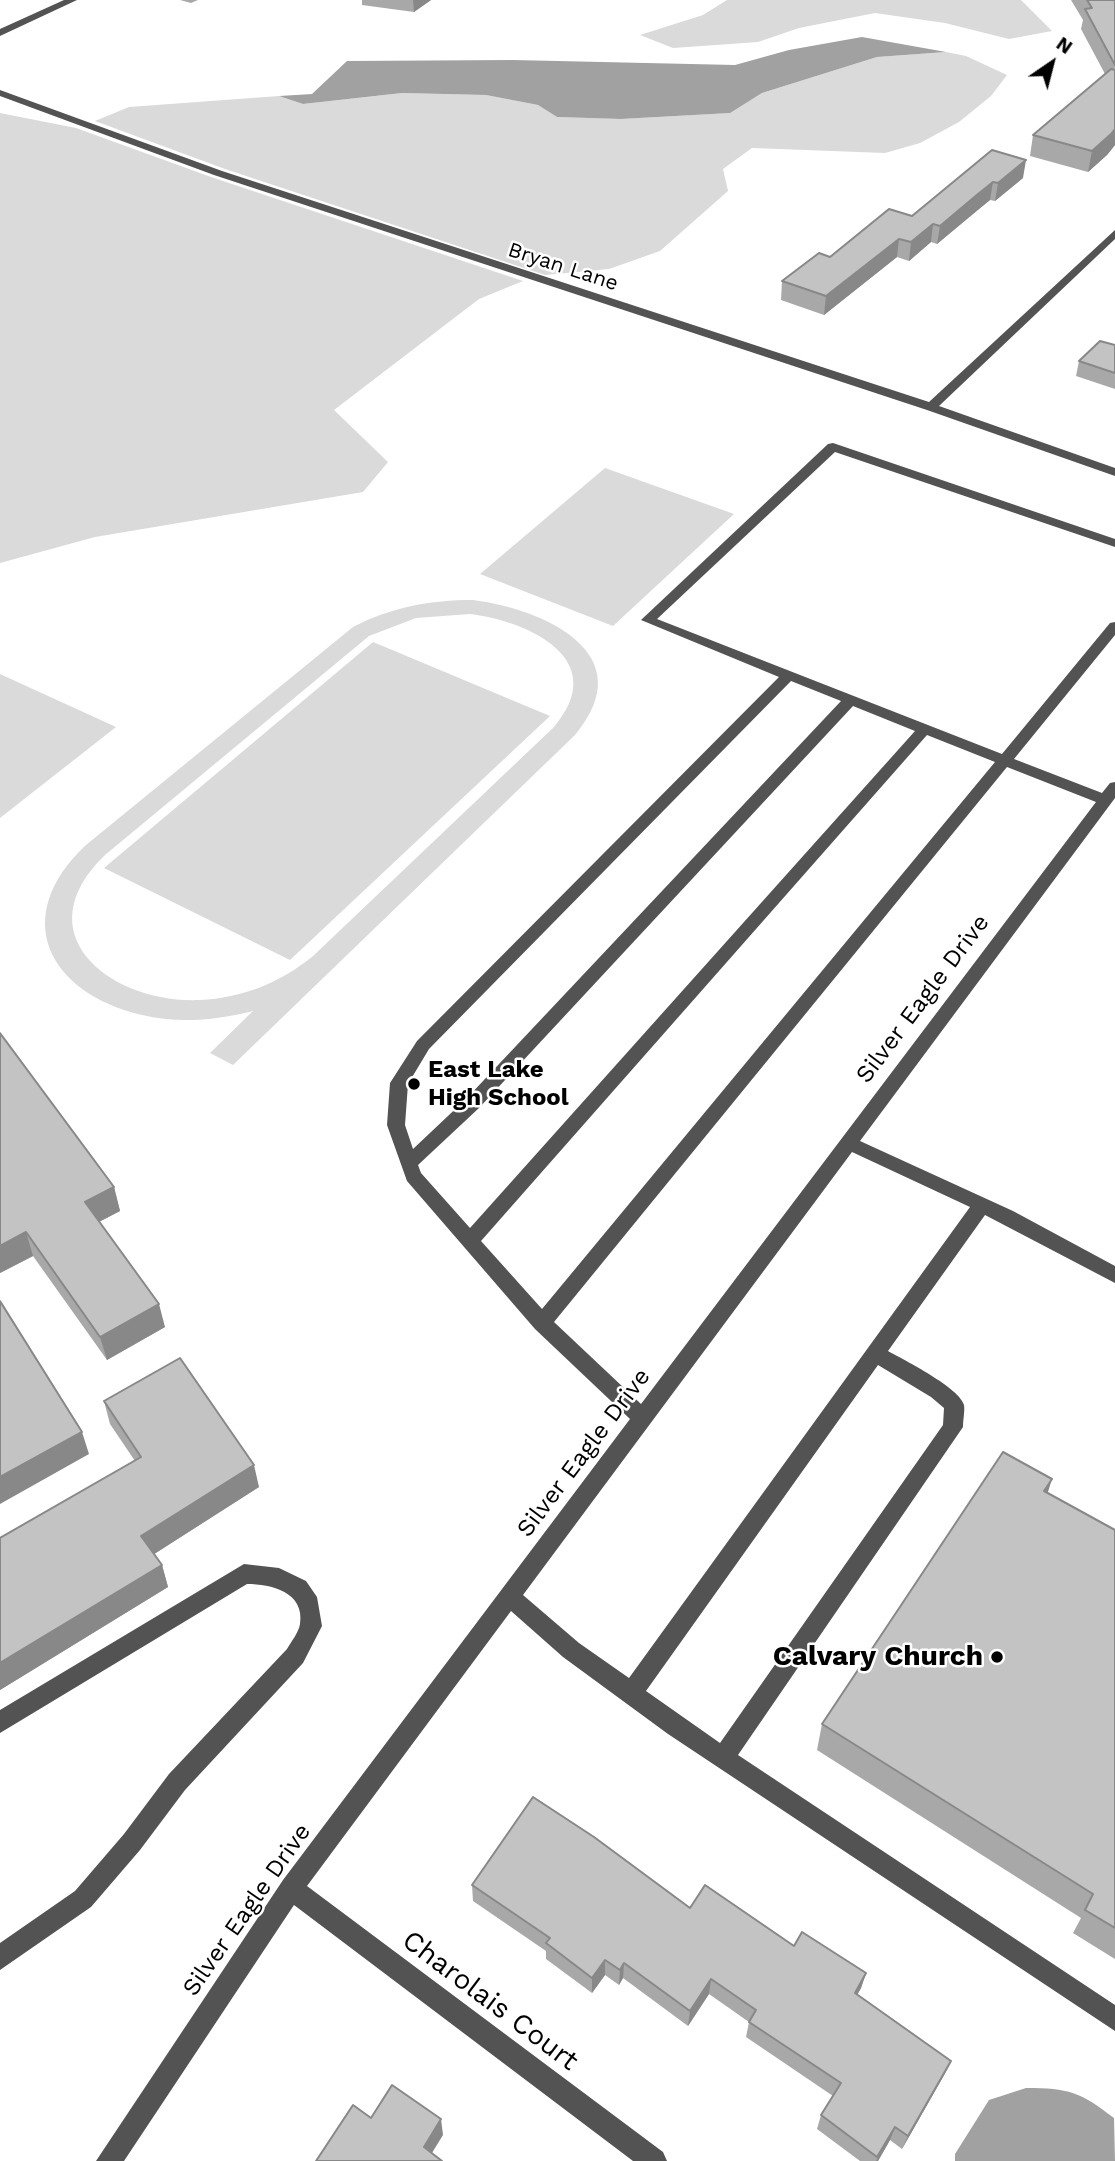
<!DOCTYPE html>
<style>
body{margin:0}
#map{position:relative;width:1115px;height:2161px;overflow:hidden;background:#fff;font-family:"Work Sans",sans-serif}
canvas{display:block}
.north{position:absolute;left:1017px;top:28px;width:70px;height:70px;-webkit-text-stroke:5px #fff;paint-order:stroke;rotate:35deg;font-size:19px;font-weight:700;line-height:28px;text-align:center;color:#000}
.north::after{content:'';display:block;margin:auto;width:24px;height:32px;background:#000;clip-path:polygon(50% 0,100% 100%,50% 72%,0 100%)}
</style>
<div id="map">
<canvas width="1115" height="2161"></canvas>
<div class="north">N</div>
</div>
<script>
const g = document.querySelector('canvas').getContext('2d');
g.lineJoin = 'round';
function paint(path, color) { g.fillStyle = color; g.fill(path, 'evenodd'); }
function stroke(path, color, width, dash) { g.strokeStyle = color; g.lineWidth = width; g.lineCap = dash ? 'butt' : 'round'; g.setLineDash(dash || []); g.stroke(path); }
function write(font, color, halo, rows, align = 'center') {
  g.font = font + ' "Work Sans",sans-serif'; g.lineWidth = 5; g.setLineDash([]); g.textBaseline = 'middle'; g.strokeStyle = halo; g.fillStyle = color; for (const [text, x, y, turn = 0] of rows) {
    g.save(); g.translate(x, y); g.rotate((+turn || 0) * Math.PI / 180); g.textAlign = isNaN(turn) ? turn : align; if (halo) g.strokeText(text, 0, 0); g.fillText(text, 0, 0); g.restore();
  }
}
const green = new Path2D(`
 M 727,0 L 1021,0 L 1052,31 L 1009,39 L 945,23 L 875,13 L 799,28 L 758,42 L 673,48 L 640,35 L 703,15 Z
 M 946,52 L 966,56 L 1007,75 L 991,96 L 959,122 L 920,143 L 885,153 L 752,148 L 723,169 L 728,191 L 660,251 L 609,269 L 545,275 L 225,169 L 95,121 L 129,107 L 279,96 L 303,104 L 402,93 L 486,95 L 538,105 L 557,117 L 621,119 L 729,113 L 762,93 L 877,57 Z
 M 0,113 L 76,128 L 211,177 L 523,281 L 479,299 L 334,410 L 388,462 L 363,492 L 95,537 L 0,563 Z
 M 605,468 L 734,514 L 613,626 L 480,574 Z
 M 473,600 C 543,609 644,653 575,735 L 233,1065 L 210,1053 L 253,1011 C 217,1020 179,1024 142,1015 C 48,993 9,917 86,845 L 353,627 C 392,607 430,600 473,600 ZM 470,614 C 528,621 612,659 554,727 L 313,956 C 280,983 242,998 200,1000 C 112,1004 22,935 105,855 L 369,636 L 416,618 Z
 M 373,642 L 550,716 L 290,960 L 104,868 Z
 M 0,674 L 116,727 L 0,818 Z`);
const water = new Path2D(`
 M 862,37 L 946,52 L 877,57 L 762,93 L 730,113 L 621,119 L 557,117 L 538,105 L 486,95 L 402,93 L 303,104 L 279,96 L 312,94 L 347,61 L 513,60 L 735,65 L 789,50 Z
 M 1026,2088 C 1069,2088 1080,2092 1114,2118 L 1115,2161 L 955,2161 L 955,2154 L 989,2100 Z`);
const minor = new Path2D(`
 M 64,0 L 77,0 L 0,36 L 0,29 Z
 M 0,90 L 222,171 L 929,402 L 1115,230 L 1115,239 L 939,406 L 1115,468 L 1115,476 L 927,410 L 214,175 L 0,96 Z
 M 833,443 L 1115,539 L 1115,547 L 835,452 L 657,619 L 1002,754 L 1110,623 L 1115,622 L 1115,635 L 1014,759 L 1102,793 L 1110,783 L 1115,782 L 1115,798 L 860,1141 L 1013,1211 L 1115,1266 L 1115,1283 L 985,1215 L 888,1351 C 904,1360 960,1388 964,1405 C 965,1411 963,1420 963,1427 L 738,1755 L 1115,2005 L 1115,2031 L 668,1734 L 563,1657 L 511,1611 L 307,1886 L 663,2152 L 667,2161 L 633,2161 L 294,1905 L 124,2161 L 96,2161 L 283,1880 L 630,1419 L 535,1329 L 407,1181 L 387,1125 L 390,1083 L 417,1041 L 779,677 L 641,620 L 828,444 ZM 791,681 L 841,701 L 467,1098 L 413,1149 L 405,1125 L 408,1084 L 429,1049 ZM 853,706 L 915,731 L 470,1228 L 421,1173 L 418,1165 L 479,1108 ZM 927,735 L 995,762 L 542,1309 L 481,1241 ZM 1007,767 L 1096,802 L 641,1404 L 554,1322 ZM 852,1152 L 970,1207 L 629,1678 L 579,1643 L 523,1595 ZM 878,1365 L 931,1397 L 944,1408 L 943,1425 L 720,1743 L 646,1691 Z
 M 244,1564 L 279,1568 L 306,1581 L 317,1597 L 322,1626 L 303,1663 L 185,1790 L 140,1850 L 91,1907 L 0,1970 L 0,1943 L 75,1891 L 124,1834 L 169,1774 L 287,1649 C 291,1642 299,1632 300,1624 C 305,1592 271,1584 247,1584 L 0,1733 L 0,1710 Z`);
const wall = new Path2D(`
 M 180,0 L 198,0 L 191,3 Z
 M 362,0 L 431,0 L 414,12 L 362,5 Z
 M 1071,0 L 1115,0 L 1115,145 L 1107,155 L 1088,172 L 1030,156 L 1033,135 L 1105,74 L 1081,29 L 1083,20 Z
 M 992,150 L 1023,178 L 995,201 L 990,200 L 975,212 L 937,244 L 931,242 L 909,261 L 897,257 L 824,315 L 781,300 L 782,281 L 912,216 Z
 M 1115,345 L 1115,389 L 1076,376 L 1079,361 Z
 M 0,1033 L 114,1187 L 120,1211 L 99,1222 L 165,1327 L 107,1360 L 33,1256 L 0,1273 Z
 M 104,1401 L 259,1487 L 154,1554 L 162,1565 L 168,1587 L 0,1690 L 0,1538 L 135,1461 L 110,1424 Z
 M 1047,1493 L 1115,1530 L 1115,1959 L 1073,1933 L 1081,1918 L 817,1750 L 822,1724 Z
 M 472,1885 L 690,1908 L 866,1973 L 861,1988 L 857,1995 L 951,2061 L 944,2075 L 902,2149 L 890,2140 L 878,2161 L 860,2161 L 817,2129 L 821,2115 L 833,2096 L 746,2037 L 749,2022 L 709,1994 L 688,2026 L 623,1978 L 619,1985 L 605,1975 L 592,1993 L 546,1959 L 546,1951 L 473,1901 Z`);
const shadedWall = new Path2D(`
 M 413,0 L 431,0 L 414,12 Z
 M 1115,129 L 1115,145 L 1107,155 L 1088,172 L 1092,151 Z
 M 1026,160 L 1023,178 L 995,201 L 998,183 Z
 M 993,182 L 990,200 L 937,244 L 940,226 Z
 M 933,224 L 931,242 L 909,261 L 911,242 Z
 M 899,239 L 897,257 L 824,315 L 826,296 Z
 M 114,1187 L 120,1211 L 91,1226 L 85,1202 Z
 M 26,1232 L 33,1256 L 0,1273 L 0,1246 Z
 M 159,1304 L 165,1327 L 107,1360 L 100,1337 Z
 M 82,1432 L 89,1454 L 0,1504 L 0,1477 Z
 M 254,1465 L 259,1487 L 148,1558 L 141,1536 Z
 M 1052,1479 L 1043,1508 L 1044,1491 Z
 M 162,1565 L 168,1587 L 0,1690 L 0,1663 Z
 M 605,1960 L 605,1975 L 592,1993 L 592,1978 Z
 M 624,1963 L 623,1978 L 619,1985 L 620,1970 Z
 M 866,1973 L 861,1988 L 850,2008 L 855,1993 Z
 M 711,1979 L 709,1994 L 688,2026 L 690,2011 Z
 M 951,2061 L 944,2075 L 902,2149 L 908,2136 Z
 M 441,2119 L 443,2135 L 427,2161 L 424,2147 Z
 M 895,2127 L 890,2140 L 878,2161 L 876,2161 Z`);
const building = new Path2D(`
 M 1087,0 L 1115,0 L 1115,65 L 1085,9 L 1092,8 Z
 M 1111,69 L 1115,70 L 1115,129 L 1111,134 L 1092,151 L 1033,135 Z
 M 992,150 L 1026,160 L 998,183 L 993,182 L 978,194 L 940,226 L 933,224 L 911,242 L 899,239 L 826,296 L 782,281 L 819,253 L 830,257 L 889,209 L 912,216 Z
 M 1100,341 L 1115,345 L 1115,373 L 1079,361 Z
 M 0,1033 L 114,1187 L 85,1202 L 159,1304 L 100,1337 L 26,1232 L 0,1246 Z
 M 0,1301 L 82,1432 L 0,1477 Z
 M 180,1358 L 254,1465 L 141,1536 L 162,1565 L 0,1663 L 0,1538 L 141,1457 L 104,1401 Z
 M 1003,1452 L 1052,1479 L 1044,1491 L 1115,1530 L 1115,1928 L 1085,1910 L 1093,1894 L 822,1724 Z
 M 533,1797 L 594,1837 L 690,1908 L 705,1885 L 794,1946 L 802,1932 L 866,1973 L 855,1993 L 951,2061 L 908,2136 L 895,2127 L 877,2157 L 821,2115 L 841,2083 L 749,2022 L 756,2010 L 711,1979 L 690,2011 L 624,1963 L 620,1970 L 605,1960 L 592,1978 L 546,1943 L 550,1938 L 472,1885 Z
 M 392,2085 L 441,2119 L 424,2147 L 442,2161 L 316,2161 L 353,2105 L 371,2118 Z`);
const markers = [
 [414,1084,7,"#000"],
 [997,1657,7,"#000"]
];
const farStreetnames = [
 ["Bryan Lane",563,267,18]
];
const streetNames = [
 ["Silver Eagle Drive",923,999,-53],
 ["Silver Eagle Drive",584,1453,-53],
 ["Silver Eagle Drive",247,1910,-55]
];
const poiNames = [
 ["East Lake",428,1070],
 ["High School",428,1098]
];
const nearPoinames = [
 ["Calvary Church",983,1657]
];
const nearStreetnames = [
 ["Charolais Court",490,2001,37]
];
paint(green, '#dadada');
paint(water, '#a1a1a1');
paint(minor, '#535353');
paint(wall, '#a8a8a8');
paint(shadedWall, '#888');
paint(building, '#c3c3c3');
stroke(building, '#888', 2);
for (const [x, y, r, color] of markers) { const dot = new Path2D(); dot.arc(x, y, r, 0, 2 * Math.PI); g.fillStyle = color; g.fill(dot); stroke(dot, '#fff', 2.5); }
write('21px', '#000', '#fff', farStreetnames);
write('24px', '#000', '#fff', streetNames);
write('bold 24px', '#000', '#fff', poiNames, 'left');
write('bold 28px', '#000', '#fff', nearPoinames, 'right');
write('28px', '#000', '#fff', nearStreetnames);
</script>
